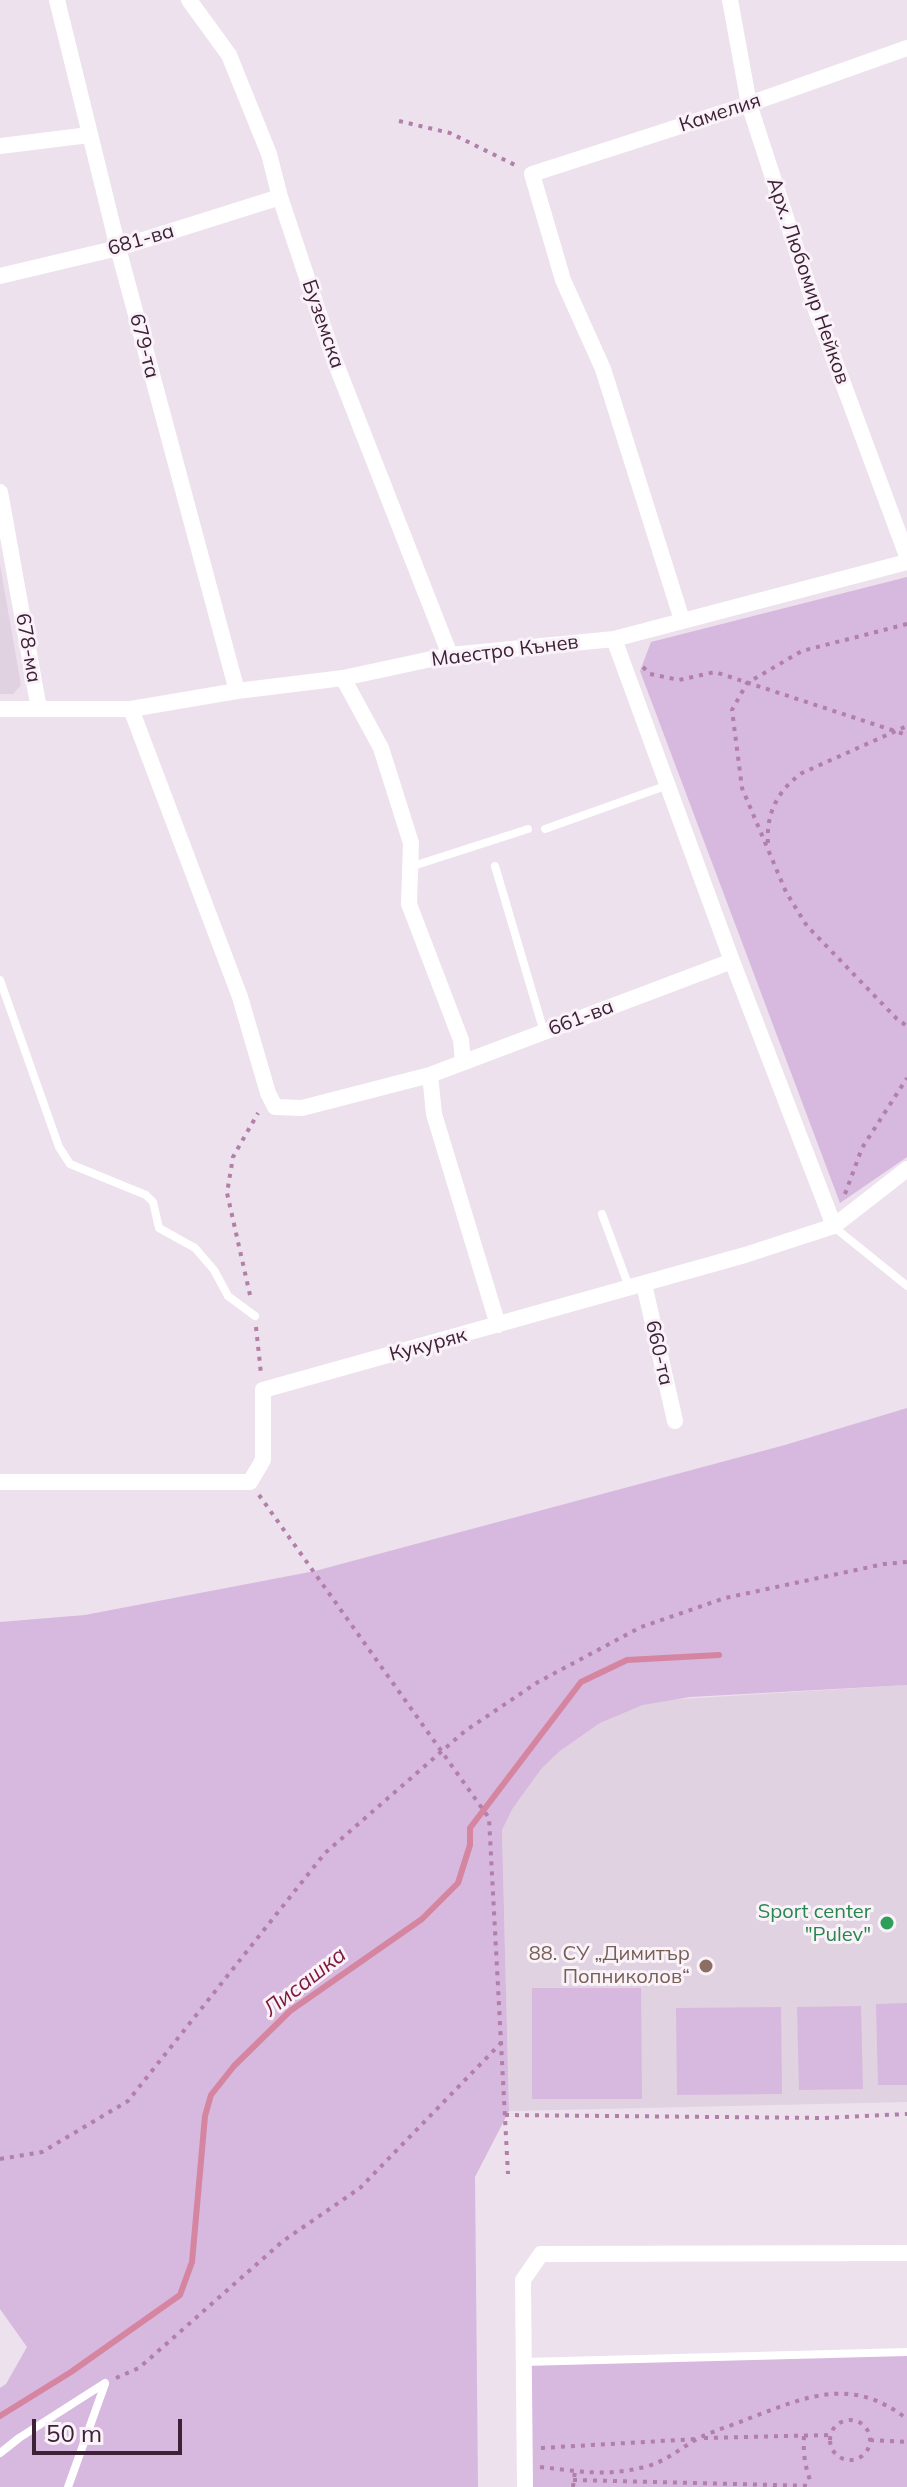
<!DOCTYPE html>
<meta charset="utf-8">
<style>
body{margin:0}
#map{position:relative;width:907px;height:2487px;overflow:hidden;background:#ece1ec;font-family:Mulish,sans-serif}
canvas{display:block}
.scale{position:absolute;left:32px;top:2419px;width:150px;height:36px;box-sizing:border-box;border:4px solid #3e2037;border-top:0;padding-left:10px;font-size:24px;line-height:28px;white-space:nowrap;color:#3e2037;-webkit-text-stroke:6px #f9f2f9;paint-order:stroke}
</style>
<div id="map">
<canvas width="907" height="2487"></canvas>
<div class="scale">50 m</div>
</div>
<script>
const g = document.querySelector('canvas').getContext('2d');
g.lineJoin = 'round';
function paint(path, color) { g.fillStyle = color; g.fill(path, 'evenodd'); }
function stroke(path, color, width, dash) { g.strokeStyle = color; g.lineWidth = width; g.lineCap = dash ? 'butt' : 'round'; g.setLineDash(dash || []); g.stroke(path); }
function write(font, color, halo, rows, align = 'center') {
  g.font = font + ' Mulish,sans-serif'; g.lineWidth = 6; g.setLineDash([]); g.textBaseline = 'middle'; g.strokeStyle = halo; g.fillStyle = color; for (const [text, x, y, turn = 0] of rows) {
    g.save(); g.translate(x, y); g.rotate((+turn || 0) * Math.PI / 180); g.textAlign = isNaN(turn) ? turn : align; if (halo) g.strokeText(text, 0, 0); g.fillText(text, 0, 0); g.restore();
  }
}
const built = new Path2D(`
 M 0,565 L 21,685 L 13,694 L 0,694 Z
 M 907,1685 L 907,2102 L 509,2111 L 502,1830 L 513,1808 L 542,1768 L 560,1751 L 600,1723 L 643,1705 L 666,1700 Z`);
const green = new Path2D(`
 M 907,577 L 907,1157 L 840,1203 L 640,671 L 651,642 Z
 M 907,1408 L 907,1685 L 690,1697 L 643,1705 L 600,1723 L 560,1751 L 542,1768 L 513,1808 L 502,1830 L 509,2111 L 475,2177 L 478,2487 L 0,2487 L 0,2388 L 6,2384 L 27,2347 L 0,2309 L 0,1622 L 85,1615 L 315,1571 L 785,1445 Z
 M 532,1988 L 641,1988 L 642,2099 L 532,2099 Z
 M 907,2003 L 907,2085 L 878,2085 L 876,2004 Z
 M 861,2006 L 863,2089 L 799,2090 L 797,2007 Z
 M 781,2007 L 782,2094 L 677,2095 L 676,2008 Z
 M 907,2352 L 907,2487 L 525,2487 L 524,2362 Z`);
const stream = new Path2D(`
 M 0,2416 L 71,2372 L 180,2295 L 192,2262 L 205,2116 L 211,2095 L 234,2066 L 290,2011 L 422,1919 L 458,1883 L 470,1845 L 470,1828 L 581,1682 L 627,1660 L 719,1655`);
const path = new Path2D(`
 M 399,121 L 450,133 L 519,167
 M 907,624 L 802,651 L 747,683 L 732,710 L 742,788 L 786,892 L 807,926 L 897,1019 L 907,1026
 M 643,667 L 650,674 L 679,680 L 715,672 L 907,735
 M 768,843 C 766,813 778,790 802,773 L 907,726
 M 845,1194 L 862,1148 L 907,1078
 M 250,1295 L 227,1193 L 233,1157 L 258,1113
 M 256,1327 L 261,1374
 M 259,1495 L 489,1818 L 508,2174
 M 505,2115 L 824,2118 L 907,2114
 M 0,2159 L 42,2152 L 128,2101 L 325,1853 L 465,1731 L 538,1682 L 641,1627 L 725,1598 L 884,1564 L 907,1562
 M 116,2378 L 139,2368 L 283,2241 L 360,2188 L 501,2043
 M830 2440a20 20 0 1 1 40 0a20 20 0 1 1-40 0Z
 M 804,2436 C 803,2454 805,2468 812,2485
 M 704,2438 L 830,2435
 M 870,2440 L 907,2442
 M 541,2448 L 696,2439
 M 540,2467 C 578,2471 606,2477 644,2467 C 666,2462 680,2448 699,2438 C 715,2430 734,2425 750,2418 C 808,2396 852,2376 907,2419
 M 573,2480 L 812,2486
 M 573,2487 L 575,2471`);
const service = new Path2D(`
 M 545,829 L 668,785
 M 495,866 L 544,1032
 M 410,867 L 528,829
 M 0,980 L 59,1147 L 70,1164 L 146,1195 L 153,1202 L 159,1228 L 195,1248 L 214,1270 L 228,1296 L 255,1316
 M 602,1214 L 629,1287
 M 834,1227 L 907,1286
 M 524,2362 L 907,2352
 M 0,2453 L 19,2438 L 105,2383
 M 68,2487 L 105,2384`);
const minor = new Path2D(`
 M 57,0 L 118,248 L 237,691
 M 189,0 L 229,55 L 269,154 L 280,197 L 334,359 L 450,655
 M 730,0 L 749,104 L 817,313 L 907,556
 M 0,146 L 89,135
 M 0,276 L 118,248 L 280,197
 M 0,492 L 39,709
 M 682,620 L 603,369 L 563,280 L 532,174 L 749,104 L 907,48
 M 614,639 L 732,961 L 834,1226
 M 343,678 L 381,748 L 411,843 L 409,904 L 461,1040 L 463,1062
 M 0,709 L 131,709 L 237,691 L 343,678 L 450,655 L 614,639 L 907,562
 M 131,709 L 240,997 L 268,1093 L 275,1107 L 302,1108 L 430,1075 L 732,961
 M 430,1075 L 434,1114 L 498,1325
 M 644,1284 L 675,1421
 M 0,1482 L 250,1482 L 263,1460 L 263,1390 L 745,1255 L 834,1226 L 907,1169
 M 525,2487 L 523,2280 L 541,2254 L 907,2253`);
const markers = [
 [887,1923,8,"#2e9e5b"],
 [706,1966,8,"#8d6e63"]
];
const streetNames = [
 ["Камелия",720,113,-18],
 ["681-ва",141,240,-16],
 ["Арх. Любомир Нейков",808,281,71],
 ["Буземска",323,324,71],
 ["679-та",144,346,75],
 ["678-ма",28,648,80],
 ["Маестро Кънев",505,651,-7],
 ["661-ва",581,1018,-21],
 ["Кукуряк",428,1345,-15],
 ["660-та",659,1353,77]
];
const leisureNames = [
 ["Sport center",871,1912],
 ["\"Pulev\"",871,1935]
];
const educationNames = [
 ["88. СУ „Димитър",690,1954],
 ["Попниколов“",690,1977]
];
const waterNames = [
 ["Лисашка",305,1982,-38]
];
paint(built, '#e0d2e0');
paint(green, '#d7b8df');
stroke(stream, '#d585a0', 6);
stroke(path, '#b27fa8', 4, [4, 6]);
stroke(service, '#fff', 8);
stroke(minor, '#fff', 16);
for (const [x, y, r, color] of markers) { const dot = new Path2D(); dot.arc(x, y, r, 0, 2 * Math.PI); g.fillStyle = color; g.fill(dot); stroke(dot, '#f9f2f9', 3); }
write('20px', '#3e2037', '#f9f2f9', streetNames);
write('20px', '#27864d', '#f9f2f9', leisureNames, 'right');
write('20px', '#785e54', '#f9f2f9', educationNames, 'right');
write('italic 22px', '#7e1738', '#f9f2f9', waterNames);
</script>
